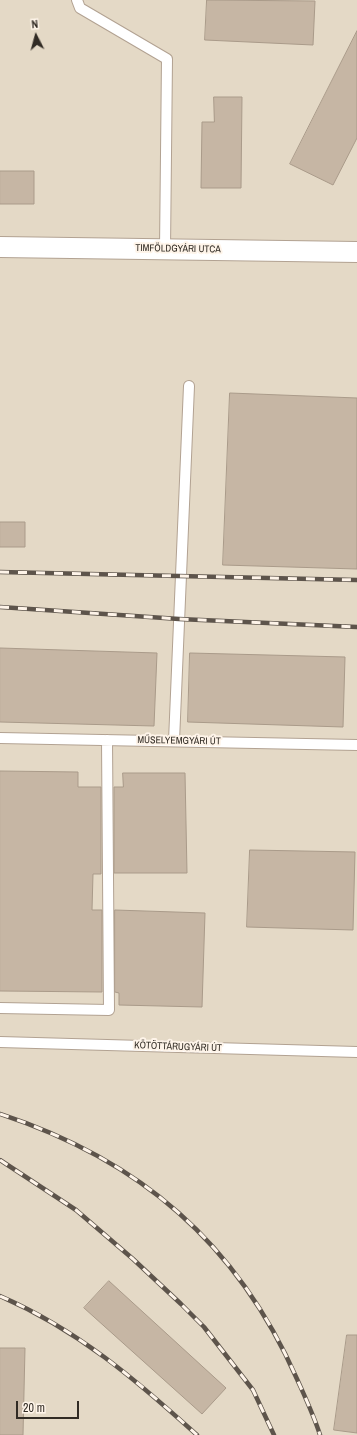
<!DOCTYPE html>
<meta charset="utf-8">
<style>
body{margin:0}
#map{position:relative;width:357px;height:1435px;overflow:hidden;background:#f6e5d3;font-family:"Archivo Narrow",sans-serif}
canvas{display:block}
.north{position:absolute;left:16px;top:16px;width:40px;height:40px;-webkit-text-stroke:3px #fef4e9;paint-order:stroke;rotate:354deg;font-size:11px;font-weight:700;line-height:16px;text-align:center;color:#312b24}
.north::after{content:'';display:block;margin:auto;width:14px;height:18px;background:#312b24;clip-path:polygon(50% 0,100% 100%,50% 72%,0 100%)}
.scale{position:absolute;left:16px;top:1401px;width:63px;height:18px;box-sizing:border-box;border:2px solid #312b24;border-top:0;padding-left:5px;font-size:12px;line-height:14px;white-space:nowrap;color:#312b24;-webkit-text-stroke:3px #fef4e9;paint-order:stroke}
</style>
<div id="map">
<canvas width="357" height="1435"></canvas>
<div class="north">N</div>
<div class="scale">20 m</div>
</div>
<script>
const g = document.querySelector('canvas').getContext('2d');
g.lineJoin = 'round';
function paint(path, color) { g.fillStyle = color; g.fill(path, 'evenodd'); }
function stroke(path, color, width, dash) { g.strokeStyle = color; g.lineWidth = width; g.lineCap = dash ? 'butt' : 'round'; g.setLineDash(dash || []); g.stroke(path); }
function write(font, color, halo, rows, align = 'center') {
  g.font = font + ' "Archivo Narrow",sans-serif'; g.lineWidth = 4; g.setLineDash([]); g.textBaseline = 'middle'; g.strokeStyle = halo; g.fillStyle = color; for (const [text, x, y, turn = 0] of rows) {
    g.save(); g.translate(x, y); g.rotate((+turn || 0) * Math.PI / 180); g.textAlign = isNaN(turn) ? turn : align; if (halo) g.strokeText(text, 0, 0); g.fillText(text, 0, 0); g.restore();
  }
}
const industrial = new Path2D(`
 M 0,0 L 357,0 L 357,1435 L 0,1435 Z`);
const building = new Path2D(`
 M 207,0 L 315,1 L 313,45 L 205,40 Z
 M 357,31 L 357,138 L 333,185 L 290,164 Z
 M 214,97 L 242,97 L 241,188 L 201,188 L 202,122 L 214,122 Z
 M 0,171 L 34,171 L 34,204 L 0,204 Z
 M 230,393 L 357,398 L 357,569 L 223,565 Z
 M 0,522 L 25,522 L 25,547 L 0,547 Z
 M 0,648 L 157,653 L 154,726 L 0,722 Z
 M 190,653 L 345,657 L 343,727 L 188,722 Z
 M 0,771 L 78,772 L 78,787 L 101,787 L 101,874 L 93,874 L 92,910 L 102,910 L 102,992 L 0,991 Z
 M 123,773 L 185,773 L 187,873 L 114,873 L 114,787 L 123,787 Z
 M 250,850 L 355,852 L 353,930 L 247,927 Z
 M 115,910 L 205,913 L 202,1007 L 119,1005 L 119,993 L 115,992 Z
 M 109,1281 L 226,1388 L 202,1414 L 84,1308 Z
 M 347,1335 L 357,1335 L 357,1433 L 334,1430 Z
 M 0,1348 L 25,1348 L 23,1435 L 0,1435 Z`);
const lane = new Path2D(`
 M 77,0 L 80,8 L 167,59 L 165,249
 M 0,738 L 357,745
 M 174,741 L 189,386
 M 0,1008 L 109,1010 L 107,740
 M 0,1042 L 357,1052`);
const street = new Path2D(`
 M 0,247 L 357,252`);
const rail = new Path2D(`
 M 0,572 L 357,580
 M 0,607 L 179,619 L 357,627
 M 0,1114 C 140,1160 237,1243 297,1379 C 305,1397 314,1416 320,1435
 M 0,1160 L 76,1210 L 133,1259 L 181,1304 L 204,1327 L 253,1390 L 274,1435
 M 0,1296 C 78,1330 135,1379 197,1435`);
const streetNames = [
 ["TIMFÖLDGYÁRI UTCA",178,249,1],
 ["MŰSELYEMGYÁRI ÚT",179,741,1],
 ["KÖTÖTTÁRUGYÁRI ÚT",178,1047,2]
];
paint(industrial, '#e4d9c6');
paint(building, '#c6b6a4');
stroke(building, '#aa9b8a', 1);
stroke(lane, '#b2a292', 12);
stroke(street, '#b2a292', 22);
stroke(lane, '#fff', 10);
stroke(street, '#fff', 20);
stroke(rail, '#5d544b', 4.5);
stroke(rail, '#fef4e9', 3, [9]);
write('10px', '#312b24', '#fef4e9', streetNames);
</script>
